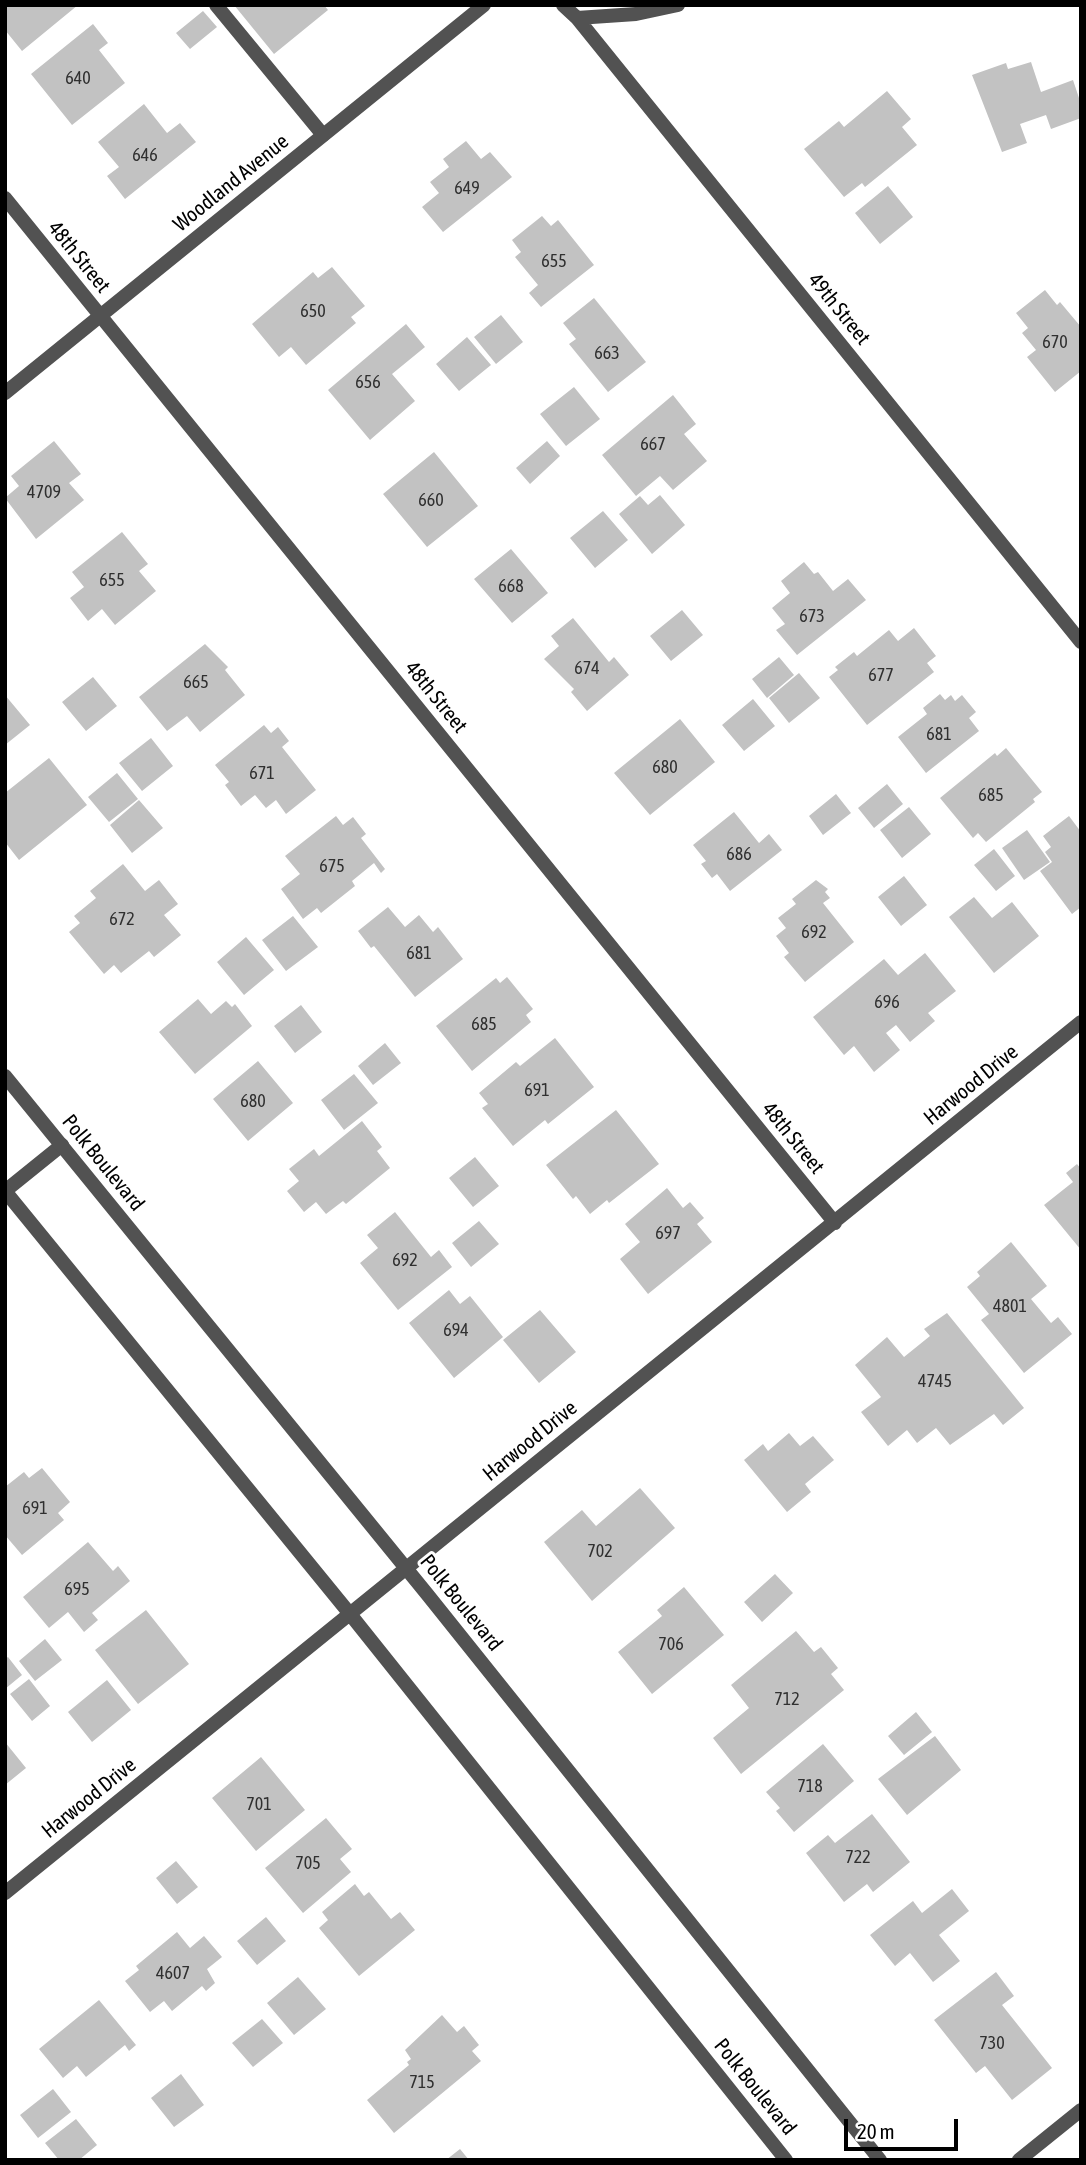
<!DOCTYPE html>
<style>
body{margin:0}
#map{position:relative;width:1086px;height:2165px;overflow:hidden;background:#fff;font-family:"Asap Condensed",sans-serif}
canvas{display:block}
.frame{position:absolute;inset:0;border:7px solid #000;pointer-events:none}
.scale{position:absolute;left:844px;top:2119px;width:114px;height:32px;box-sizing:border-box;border:4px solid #000;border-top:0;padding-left:9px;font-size:21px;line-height:24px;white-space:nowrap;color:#000;-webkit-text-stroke:5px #fff;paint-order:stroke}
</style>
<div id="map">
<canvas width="1086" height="2165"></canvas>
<div class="frame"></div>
<div class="scale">20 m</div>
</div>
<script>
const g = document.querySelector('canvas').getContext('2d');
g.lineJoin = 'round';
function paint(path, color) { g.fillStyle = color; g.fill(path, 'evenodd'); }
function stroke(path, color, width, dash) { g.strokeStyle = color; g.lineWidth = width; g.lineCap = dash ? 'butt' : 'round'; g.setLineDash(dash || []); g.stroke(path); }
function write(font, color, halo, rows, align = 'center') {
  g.font = font + ' "Asap Condensed",sans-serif'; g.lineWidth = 6; g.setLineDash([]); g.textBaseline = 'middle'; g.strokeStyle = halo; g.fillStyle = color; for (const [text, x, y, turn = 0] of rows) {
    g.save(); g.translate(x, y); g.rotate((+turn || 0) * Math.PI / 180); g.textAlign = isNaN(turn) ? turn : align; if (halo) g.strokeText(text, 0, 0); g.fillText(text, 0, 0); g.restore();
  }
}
const building = new Path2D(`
 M 5,5 L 78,5 L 22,51 L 5,30 Z
 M 234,5 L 324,5 L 328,10 L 274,54 Z
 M 203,11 L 217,27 L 190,49 L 176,33 Z
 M 93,24 L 108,43 L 99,50 L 125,83 L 72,125 L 31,74 Z
 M 1031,62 L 1041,92 L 1073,80 L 1081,104 L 1081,118 L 1051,129 L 1046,115 L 1020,124 L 1027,143 L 1002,152 L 972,75 L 1006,63 L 1008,69 Z
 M 887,91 L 911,119 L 902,127 L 917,145 L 865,187 L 862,183 L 844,197 L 804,149 L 839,121 L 844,127 Z
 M 144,104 L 167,133 L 180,123 L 196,142 L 125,199 L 107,176 L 119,167 L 98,142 Z
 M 466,141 L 481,159 L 490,152 L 512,177 L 443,232 L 422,207 L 439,193 L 430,182 L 449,167 L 443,159 Z
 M 888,186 L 913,217 L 880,244 L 855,213 Z
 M 542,216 L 551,226 L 558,220 L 594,265 L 541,307 L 529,293 L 538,285 L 515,257 L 521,252 L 512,240 Z
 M 332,267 L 365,306 L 351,317 L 356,323 L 306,365 L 291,347 L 279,357 L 252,324 L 313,272 L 318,278 Z
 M 1045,290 L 1057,305 L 1060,302 L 1081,327 L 1081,371 L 1055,392 L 1027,357 L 1036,350 L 1022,333 L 1028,328 L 1016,313 Z
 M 594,298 L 646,362 L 608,392 L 569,344 L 576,339 L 563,323 Z
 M 501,315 L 523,342 L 496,364 L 474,337 Z
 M 406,324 L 425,347 L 392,374 L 415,401 L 370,440 L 328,390 Z
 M 467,337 L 491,365 L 459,391 L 436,364 Z
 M 574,387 L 600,419 L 566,446 L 540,414 Z
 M 673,395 L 696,424 L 684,434 L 707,461 L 673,490 L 660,476 L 636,496 L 602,455 Z
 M 54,441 L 81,474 L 69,483 L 84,500 L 36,539 L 5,498 L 19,486 L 11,476 Z
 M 547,441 L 560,456 L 530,484 L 516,468 Z
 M 434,452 L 478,506 L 427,547 L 383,494 Z
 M 660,495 L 685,525 L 652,554 L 619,514 L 640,496 L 648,505 Z
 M 603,511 L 628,540 L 595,568 L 570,538 Z
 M 122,532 L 148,564 L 139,571 L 156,591 L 115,625 L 102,609 L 88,621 L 70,598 L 84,587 L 72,572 Z
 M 511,549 L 548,593 L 512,623 L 474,579 Z
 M 804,562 L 814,574 L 818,572 L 833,591 L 848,579 L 866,600 L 797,655 L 776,630 L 785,624 L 772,608 L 790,593 L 781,581 Z
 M 682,610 L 703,635 L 671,661 L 650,636 Z
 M 573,618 L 609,662 L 614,657 L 629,675 L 587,711 L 571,692 L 574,689 L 544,659 L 559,646 L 551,636 Z
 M 914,628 L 936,656 L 927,663 L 934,672 L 867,725 L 829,677 L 838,670 L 835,667 L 854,652 L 857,656 L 889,630 L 898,641 Z
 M 205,644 L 228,667 L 225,670 L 245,695 L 200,732 L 187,716 L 167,731 L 139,697 Z
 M 779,657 L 794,675 L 767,698 L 752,679 Z
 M 799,673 L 820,698 L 789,723 L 769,698 Z
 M 93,677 L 117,706 L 86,731 L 62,702 Z
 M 940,694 L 945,700 L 951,695 L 955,701 L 962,695 L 976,712 L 969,718 L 979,731 L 926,773 L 898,737 L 927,714 L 923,708 Z
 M 5,695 L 30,725 L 5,745 Z
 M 753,699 L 775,726 L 744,751 L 722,725 Z
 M 680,719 L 715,762 L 650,815 L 614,773 Z
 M 264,725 L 271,733 L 278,727 L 289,741 L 282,747 L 316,790 L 286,814 L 276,800 L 266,808 L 255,795 L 241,806 L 225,785 L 229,782 L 215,765 Z
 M 151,738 L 173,766 L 142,791 L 119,763 Z
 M 1006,748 L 1042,792 L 1033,799 L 1035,802 L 986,842 L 978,833 L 973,838 L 940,798 L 995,753 L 997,756 Z
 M 49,758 L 87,805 L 19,860 L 5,842 L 5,793 Z
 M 117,773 L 138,799 L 109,822 L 88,797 Z
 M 887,784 L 903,804 L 874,828 L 858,808 Z
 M 836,794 L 851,813 L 823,835 L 809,816 Z
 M 139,800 L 163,828 L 132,853 L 110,825 Z
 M 909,807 L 931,834 L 902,858 L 880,830 Z
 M 734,812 L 759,843 L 769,834 L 782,850 L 730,891 L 717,874 L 712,878 L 701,864 L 706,861 L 693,845 Z
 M 336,816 L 343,825 L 353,817 L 366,834 L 361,838 L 385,869 L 381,873 L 374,863 L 352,881 L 355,886 L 321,913 L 317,908 L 303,919 L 281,889 L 300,874 L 285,856 Z
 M 1069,816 L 1081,832 L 1081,907 L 1072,914 L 1040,871 L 1052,862 L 1045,852 L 1051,847 L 1043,836 Z
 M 1027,830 L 1050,862 L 1024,880 L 1002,848 Z
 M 994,849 L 1015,876 L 996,891 L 974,865 Z
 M 123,864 L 145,891 L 159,880 L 178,904 L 164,915 L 181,935 L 154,957 L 149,951 L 121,973 L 114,965 L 104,974 L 69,932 L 80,923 L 74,916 L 96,898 L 90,891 Z
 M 904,876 L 927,905 L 901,926 L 878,897 Z
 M 816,880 L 828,889 L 825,892 L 830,898 L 823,903 L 854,942 L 805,982 L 784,957 L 789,953 L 776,936 L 786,928 L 778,918 L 796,904 L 792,899 Z
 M 974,897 L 992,918 L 1012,902 L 1039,936 L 994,973 L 949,917 Z
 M 388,907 L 405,927 L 419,915 L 433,932 L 438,927 L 463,959 L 415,997 L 374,946 L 371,948 L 358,931 Z
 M 293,916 L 318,947 L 286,971 L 262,940 Z
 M 246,937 L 274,970 L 244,995 L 217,962 Z
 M 925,953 L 956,991 L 928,1013 L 935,1021 L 910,1042 L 896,1025 L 886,1033 L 900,1050 L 874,1072 L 854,1046 L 844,1055 L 813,1017 L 884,959 L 898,975 Z
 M 507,977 L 533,1009 L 526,1015 L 531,1022 L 472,1071 L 436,1026 L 496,978 L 500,983 Z
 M 198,999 L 211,1014 L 226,1001 L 232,1007 L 235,1004 L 252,1026 L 195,1074 L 159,1032 Z
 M 301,1005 L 322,1032 L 295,1053 L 274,1026 Z
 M 555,1038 L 594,1087 L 548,1124 L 545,1120 L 513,1146 L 482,1108 L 488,1104 L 479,1093 L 516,1062 L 520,1066 Z
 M 385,1043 L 401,1063 L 373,1085 L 358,1066 Z
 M 258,1061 L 293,1103 L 248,1141 L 213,1099 Z
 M 354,1074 L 378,1103 L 344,1130 L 321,1100 Z
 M 616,1110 L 659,1164 L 609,1203 L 607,1200 L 590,1214 L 576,1196 L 573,1199 L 546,1165 Z
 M 362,1121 L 382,1147 L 377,1151 L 390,1168 L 346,1204 L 343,1201 L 326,1214 L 316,1202 L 304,1212 L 287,1191 L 299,1181 L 289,1169 L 314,1149 L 319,1156 Z
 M 475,1157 L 499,1186 L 473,1207 L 449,1178 Z
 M 1077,1164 L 1081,1169 L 1081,1250 L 1044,1205 L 1073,1182 L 1066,1173 Z
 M 667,1188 L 683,1208 L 690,1202 L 704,1218 L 697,1224 L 712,1242 L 648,1294 L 620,1259 L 640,1242 L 625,1224 Z
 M 395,1212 L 431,1257 L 439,1250 L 452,1267 L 398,1310 L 360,1263 L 378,1248 L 367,1235 Z
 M 479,1221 L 499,1244 L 471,1267 L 452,1243 Z
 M 1011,1242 L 1047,1286 L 1031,1299 L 1051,1323 L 1058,1317 L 1072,1334 L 1024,1373 L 981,1320 L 989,1314 L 967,1287 L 980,1276 L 977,1272 Z
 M 449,1290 L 460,1304 L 470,1296 L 503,1337 L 454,1378 L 409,1323 Z
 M 540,1310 L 576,1352 L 539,1383 L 503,1340 Z
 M 947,1313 L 1024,1408 L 1003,1425 L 994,1414 L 950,1445 L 936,1428 L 917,1443 L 907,1430 L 888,1446 L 861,1412 L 881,1397 L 855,1365 L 887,1337 L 904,1357 L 930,1336 L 924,1329 Z
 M 789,1433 L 800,1446 L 813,1436 L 834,1460 L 805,1484 L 811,1492 L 787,1512 L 744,1460 L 763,1444 L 768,1451 Z
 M 42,1468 L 70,1502 L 58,1513 L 64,1520 L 22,1555 L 5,1535 L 5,1487 L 24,1472 L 29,1478 Z
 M 640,1488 L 675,1528 L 592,1601 L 544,1542 L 582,1510 L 596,1526 Z
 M 88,1542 L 113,1571 L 118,1566 L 130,1581 L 92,1613 L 98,1620 L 84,1632 L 68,1612 L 49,1628 L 23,1597 Z
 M 775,1574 L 793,1593 L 762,1622 L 744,1602 Z
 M 684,1587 L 724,1635 L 652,1694 L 618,1652 L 662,1616 L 657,1610 Z
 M 146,1610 L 189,1664 L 138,1704 L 95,1650 Z
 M 796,1631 L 814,1652 L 821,1647 L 838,1668 L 831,1674 L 844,1690 L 741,1774 L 713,1738 L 749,1708 L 731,1685 Z
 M 45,1639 L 62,1660 L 35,1681 L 19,1661 Z
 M 8,1657 L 22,1675 L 5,1689 L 5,1659 Z
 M 29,1679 L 50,1706 L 32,1721 L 10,1694 Z
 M 107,1680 L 131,1710 L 92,1742 L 68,1712 Z
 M 916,1712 L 932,1732 L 904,1755 L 888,1736 Z
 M 935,1736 L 961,1770 L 907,1815 L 878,1779 Z
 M 5,1742 L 26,1768 L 5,1785 Z
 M 823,1744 L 854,1781 L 794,1832 L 776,1811 L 780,1808 L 766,1792 Z
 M 261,1757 L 305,1810 L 256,1851 L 212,1798 Z
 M 872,1814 L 910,1862 L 873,1892 L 867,1884 L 844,1902 L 806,1853 L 828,1835 L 835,1843 Z
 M 326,1818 L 352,1849 L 340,1859 L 351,1872 L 303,1913 L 265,1868 Z
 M 176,1861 L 198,1887 L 177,1904 L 156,1878 Z
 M 355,1884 L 364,1896 L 369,1892 L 391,1919 L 400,1912 L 415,1930 L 359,1976 L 319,1928 L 328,1920 L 322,1912 Z
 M 952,1889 L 969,1911 L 939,1935 L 960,1961 L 933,1982 L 910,1953 L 895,1966 L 870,1935 L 913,1901 L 922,1913 Z
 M 266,1917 L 286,1941 L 257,1965 L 237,1941 Z
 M 177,1932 L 190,1948 L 204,1936 L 222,1957 L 207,1969 L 215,1983 L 206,1991 L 202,1986 L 172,2011 L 164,2001 L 150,2012 L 125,1981 L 139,1970 L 136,1966 Z
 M 996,1972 L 1014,1996 L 1002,2005 L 1052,2068 L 1012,2100 L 985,2066 L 976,2073 L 934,2020 Z
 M 298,1977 L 326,2009 L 294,2035 L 267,2003 Z
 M 99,2000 L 136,2045 L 129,2051 L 125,2045 L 86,2077 L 77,2066 L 63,2078 L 39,2049 Z
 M 442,2015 L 457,2032 L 464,2026 L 479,2045 L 472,2051 L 481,2061 L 394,2133 L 367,2100 L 409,2065 L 407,2062 L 411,2059 L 405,2050 Z
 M 262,2019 L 283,2043 L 253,2067 L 232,2043 Z
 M 181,2074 L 204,2105 L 174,2127 L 151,2098 Z
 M 53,2089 L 71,2112 L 38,2138 L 20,2115 Z
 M 76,2119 L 97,2145 L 79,2160 L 59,2160 L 45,2143 Z
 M 460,2149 L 469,2160 L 446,2160 Z`);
const service = new Path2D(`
 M 216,5 L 323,135
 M 5,1191 L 62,1145`);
const minor = new Path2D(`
 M 563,5 L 577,18 L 1081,642
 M 577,18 L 636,14 L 678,5
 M 5,198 L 835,1223
 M 5,393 L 484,5
 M 5,1076 L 427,1594 L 880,2160
 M 5,1191 L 350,1614 L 786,2160
 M 5,1893 L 1081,1022
 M 1019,2160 L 1081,2110`);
const numberNames = [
 ["640",78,78],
 ["646",145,155],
 ["649",467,188],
 ["655",554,261],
 ["650",313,311],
 ["670",1055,342],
 ["663",607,353],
 ["656",368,382],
 ["667",653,444],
 ["4709",44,492],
 ["660",431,500],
 ["655",112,580],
 ["668",511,586],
 ["673",812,616],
 ["674",587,668],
 ["677",881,675],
 ["665",196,682],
 ["681",939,734],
 ["680",665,767],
 ["671",262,773],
 ["685",991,795],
 ["686",739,854],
 ["675",332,866],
 ["672",122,919],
 ["692",814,932],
 ["681",419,953],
 ["696",887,1002],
 ["685",484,1024],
 ["691",537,1090],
 ["680",253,1101],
 ["697",668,1233],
 ["692",405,1260],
 ["4801",1010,1306],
 ["694",456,1330],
 ["4745",935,1381],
 ["691",35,1508],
 ["702",600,1551],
 ["695",77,1589],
 ["706",671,1644],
 ["712",787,1699],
 ["718",810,1786],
 ["701",259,1804],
 ["722",858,1857],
 ["705",308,1863],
 ["4607",173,1973],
 ["730",992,2043],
 ["715",422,2082]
];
const streetNames = [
 ["Woodland Avenue",231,183,-39],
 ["48th Street",79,257,51],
 ["49th Street",839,309,51],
 ["48th Street",436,697,51],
 ["Harwood Drive",971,1085,-39],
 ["48th Street",793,1138,51],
 ["Polk Boulevard",103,1163,51],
 ["Harwood Drive",530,1441,-39],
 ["Polk Boulevard",461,1603,51],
 ["Harwood Drive",89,1798,-39],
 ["Polk Boulevard",755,2087,51]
];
paint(building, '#c2c2c2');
stroke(service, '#525252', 14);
stroke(minor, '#525252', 14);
write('18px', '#303030', null, numberNames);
write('21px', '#000', '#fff', streetNames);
</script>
